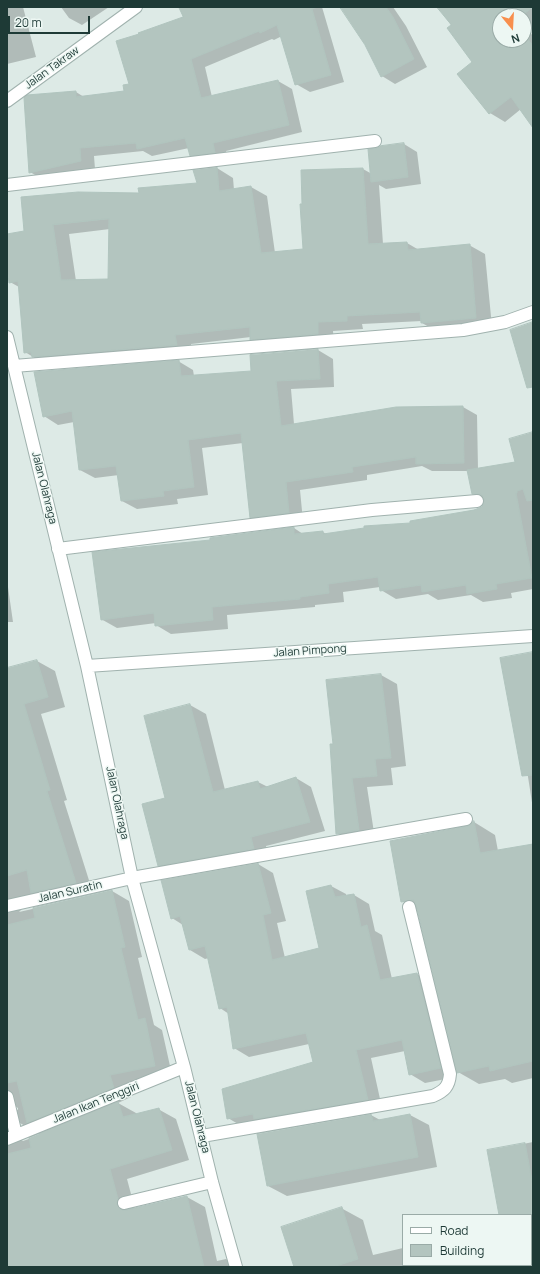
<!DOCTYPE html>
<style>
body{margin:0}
#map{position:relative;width:540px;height:1274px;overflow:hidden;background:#ddeae6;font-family:Manrope,sans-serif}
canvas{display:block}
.frame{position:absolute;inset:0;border:8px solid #1e3a36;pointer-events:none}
.legend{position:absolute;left:402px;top:1214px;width:130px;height:52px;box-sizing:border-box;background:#edf7f3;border:1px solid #9aaba7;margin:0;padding:5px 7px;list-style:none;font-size:12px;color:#1e3a36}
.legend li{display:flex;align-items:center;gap:8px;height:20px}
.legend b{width:20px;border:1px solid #9aaba7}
.north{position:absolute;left:492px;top:8px;width:40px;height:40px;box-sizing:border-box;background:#edf7f3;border:1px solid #9aaba7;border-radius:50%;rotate:162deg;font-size:11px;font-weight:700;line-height:16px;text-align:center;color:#1e3a36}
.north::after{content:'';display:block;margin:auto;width:14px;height:18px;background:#f88f4d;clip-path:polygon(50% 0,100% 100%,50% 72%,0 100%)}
.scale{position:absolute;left:8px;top:16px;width:82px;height:18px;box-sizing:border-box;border:2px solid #1e3a36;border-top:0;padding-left:5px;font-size:12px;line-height:14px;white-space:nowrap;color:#1e3a36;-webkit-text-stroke:3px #edf7f3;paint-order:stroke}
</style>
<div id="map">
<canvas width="540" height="1274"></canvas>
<div class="frame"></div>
<ul class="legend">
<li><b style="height:5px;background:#fff"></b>Road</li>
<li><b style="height:11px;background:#b3c5bf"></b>Building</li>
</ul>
<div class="north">N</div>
<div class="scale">20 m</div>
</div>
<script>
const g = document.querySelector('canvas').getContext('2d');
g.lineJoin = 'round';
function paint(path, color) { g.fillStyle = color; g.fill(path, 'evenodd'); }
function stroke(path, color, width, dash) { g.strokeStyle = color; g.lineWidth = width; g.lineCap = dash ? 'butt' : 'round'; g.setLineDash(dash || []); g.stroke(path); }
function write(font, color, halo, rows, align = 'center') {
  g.font = font + ' Manrope,sans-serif'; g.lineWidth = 3; g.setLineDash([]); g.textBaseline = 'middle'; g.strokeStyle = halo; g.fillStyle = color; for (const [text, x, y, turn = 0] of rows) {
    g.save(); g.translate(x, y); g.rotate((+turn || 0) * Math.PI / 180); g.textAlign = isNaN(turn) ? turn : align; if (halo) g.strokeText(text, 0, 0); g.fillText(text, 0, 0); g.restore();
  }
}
const shadow = new Path2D(`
 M 7,7 L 23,7 L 36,57 L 7,64 Z
 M 61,7 L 109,7 L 82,25 L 69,18 Z
 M 180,7 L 322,7 L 344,82 L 310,92 L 296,84 L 282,36 L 274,40 L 272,39 L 205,67 L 212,97 L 278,81 L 292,89 L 302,132 L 226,151 L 228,160 L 204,163 L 191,155 L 189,148 L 152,156 L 143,151 L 94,156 L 95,169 L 44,180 L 30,172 L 76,92 L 84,97 L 126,92 L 130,85 L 140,35 L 184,17 Z
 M 341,7 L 393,7 L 406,26 L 427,67 L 395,84 L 382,76 L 366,44 Z
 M 438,7 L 533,7 L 533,27 L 528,30 L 533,36 L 533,126 L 521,109 L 505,122 L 490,113 L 473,62 L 452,26 ZM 500,16 L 524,16 L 524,40 L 500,40 Z
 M 404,144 L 417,152 L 421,184 L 386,189 L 379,185 L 383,244 L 407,243 L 419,250 L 469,245 L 485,254 L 492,327 L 438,332 L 422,323 L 422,321 L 362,324 L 363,329 L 333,331 L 334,343 L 267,348 L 251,339 L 251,337 L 191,344 L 192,354 L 48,366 L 25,352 L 19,287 L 10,282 L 7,258 L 7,235 L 25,232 L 140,194 L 198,184 L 217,168 L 233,178 L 234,190 L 251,187 L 267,196 L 275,253 L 304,250 L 363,169 L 372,174 ZM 110,229 L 109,280 L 76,281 L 69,234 Z
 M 318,350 L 333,359 L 334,387 L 291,389 L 294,424 L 463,407 L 477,415 L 478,469 L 517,462 L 533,433 L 533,589 L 511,593 L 512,598 L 483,602 L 471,595 L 438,600 L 428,594 L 396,599 L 381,590 L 380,587 L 343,592 L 344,602 L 315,605 L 315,607 L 227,615 L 228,629 L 171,634 L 156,625 L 156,623 L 117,628 L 101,619 L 211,540 L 294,528 L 303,534 L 323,532 L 326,534 L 411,524 L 478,509 L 484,505 L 485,501 L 472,493 L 469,471 L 432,471 L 422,466 L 367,475 L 367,480 L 300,490 L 303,521 L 265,526 L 250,517 L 243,443 L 202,448 L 208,495 L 177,499 L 178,504 L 137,509 L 122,501 L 119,475 L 95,478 L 80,470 L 74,422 L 58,425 L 44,416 L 178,361 L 193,370 L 194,376 L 252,372 L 251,356 Z
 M 7,586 L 8,587 L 13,622 L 7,622 Z
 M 533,653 L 533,809 L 526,764 Z
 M 37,661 L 55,671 L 65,707 L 41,714 L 67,800 L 64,801 L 93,893 L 23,908 L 19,912 L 112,891 L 129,901 L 142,957 L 138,958 L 154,1025 L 162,1030 L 172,1075 L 127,1085 L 131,1097 L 118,1103 L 136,1113 L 136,1115 L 158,1109 L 176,1119 L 189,1160 L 127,1179 L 135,1209 L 187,1197 L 205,1207 L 217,1261 L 226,1259 L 239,1267 L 7,1267 L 7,1132 L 23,1141 L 40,1135 L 20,1123 L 24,1139 L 7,1129 L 7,1104 L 18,1110 L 18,1108 L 7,1101 L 7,670 Z
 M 381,675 L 397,684 L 406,766 L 391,768 L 393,785 L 367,787 L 375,839 L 353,842 L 337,833 L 334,745 L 327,681 Z
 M 190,705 L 206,714 L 225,790 L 258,782 L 268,787 L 296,778 L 311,787 L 325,831 L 266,846 L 269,858 L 174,874 L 158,865 L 166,799 L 145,716 Z
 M 474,822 L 495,835 L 498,851 L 533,845 L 533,1078 L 512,1083 L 505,1079 L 479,1084 L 458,1072 L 419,911 L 402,901 L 468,827 Z
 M 258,864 L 273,873 L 286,921 L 277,923 L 285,958 L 320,949 L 331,886 L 346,894 L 346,896 L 354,895 L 369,904 L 375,931 L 382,935 L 392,979 L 417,974 L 432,982 L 456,1077 L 425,1083 L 410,1074 L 405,1051 L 371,1058 L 382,1108 L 243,1127 L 228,1118 L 314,1062 L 309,1044 L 249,1057 L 234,1048 L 229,1014 L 220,1008 L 209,958 L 205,959 L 190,950 L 183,925 L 172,918 Z
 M 371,1115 L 380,1120 L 410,1115 L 429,1125 L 437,1167 L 287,1196 L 268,1186 Z
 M 533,1142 L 533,1267 L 295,1267 L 341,1208 L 363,1220 L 373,1255 L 403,1248 L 403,1265 L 531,1265 L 531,1215 L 500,1215 L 488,1151 Z`);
const building = new Path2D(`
 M 179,7 L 317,7 L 312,9 L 331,75 L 295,85 L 277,25 L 260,33 L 259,31 L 191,59 L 201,98 L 278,80 L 289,125 L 213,143 L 215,153 L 190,156 L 185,138 L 137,149 L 136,143 L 80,148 L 81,161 L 29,173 L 24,98 L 27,95 L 76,91 L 76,97 L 124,91 L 123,85 L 129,84 L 116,41 L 139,34 L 138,33 L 183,17 Z
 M 340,7 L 386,7 L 393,17 L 414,59 L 381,77 L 365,45 Z
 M 437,7 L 533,7 L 521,16 L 500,16 L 500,40 L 524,40 L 524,34 L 533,46 L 533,128 L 511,97 L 489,114 L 457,74 L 472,62 L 447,28 L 451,25 Z
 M 404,143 L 408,177 L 371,182 L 368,149 L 376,148 L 380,146 Z
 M 217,167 L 219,191 L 251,186 L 261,253 L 303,249 L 300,204 L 302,204 L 301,170 L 363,168 L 368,244 L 407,242 L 408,250 L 470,244 L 476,318 L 421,323 L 420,312 L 347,316 L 347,321 L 318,322 L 318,334 L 250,340 L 250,327 L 175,335 L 177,345 L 32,357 L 31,352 L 24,353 L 18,281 L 9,283 L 7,266 L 7,234 L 24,231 L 21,197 L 78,192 L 139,193 L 138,188 L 197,183 L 193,170 ZM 109,219 L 108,279 L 61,280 L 53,225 Z
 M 533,322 L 533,387 L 527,388 L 510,330 Z
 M 318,349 L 320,379 L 276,381 L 281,426 L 396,407 L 463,406 L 464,463 L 416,464 L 416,457 L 352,467 L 353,472 L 286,482 L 289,513 L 250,518 L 241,433 L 188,440 L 194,487 L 163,491 L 164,496 L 121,501 L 116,466 L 79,470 L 72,411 L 43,417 L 34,372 L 179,360 L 181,376 L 251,371 L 250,355 Z
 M 533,432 L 533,500 L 527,501 L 523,489 L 517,491 L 517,493 L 516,493 L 532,578 L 496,584 L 497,589 L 467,594 L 466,585 L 422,592 L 421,585 L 380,591 L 378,577 L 328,584 L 329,593 L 300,597 L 300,599 L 212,607 L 213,620 L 155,626 L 154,613 L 101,620 L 92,552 L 210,540 L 210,538 L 294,527 L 294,534 L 323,531 L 323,534 L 364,528 L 364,526 L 410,523 L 410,521 L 474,510 L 482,507 L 484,500 L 483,496 L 480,494 L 472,494 L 467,470 L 515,462 L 509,439 Z
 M 533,652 L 533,775 L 522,776 L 500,658 Z
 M 37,660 L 48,697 L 24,704 L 50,790 L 47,791 L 76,883 L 31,893 L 27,870 L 7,876 L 7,668 Z
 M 381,674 L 391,758 L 375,759 L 377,776 L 352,778 L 359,830 L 336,834 L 330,744 L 333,744 L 326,680 Z
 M 190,704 L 213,792 L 258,781 L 260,789 L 296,777 L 310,822 L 251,837 L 254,849 L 158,866 L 142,804 L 165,798 L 144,716 Z
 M 474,821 L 480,853 L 533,844 L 533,1061 L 490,1071 L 489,1066 L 457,1073 L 416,905 L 414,900 L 401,902 L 390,841 L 467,826 Z
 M 258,863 L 271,913 L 263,915 L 272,960 L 319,948 L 306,891 L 331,885 L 335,897 L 354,894 L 361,927 L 367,925 L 380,980 L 417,973 L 441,1068 L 409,1075 L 402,1040 L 356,1050 L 368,1100 L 254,1119 L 253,1114 L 227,1119 L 222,1089 L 313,1062 L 306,1033 L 233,1049 L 227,1007 L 219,1009 L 205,946 L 189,950 L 180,916 L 171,919 L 161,880 Z
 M 112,890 L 125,947 L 121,948 L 138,1020 L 145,1018 L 155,1066 L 110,1075 L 114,1088 L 27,1123 L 17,1081 L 7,1083 L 7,925 L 35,918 L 33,908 Z
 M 118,1102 L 123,1117 L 159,1108 L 172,1150 L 110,1169 L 118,1199 L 117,1205 L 122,1210 L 126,1210 L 187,1196 L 204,1267 L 7,1267 L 7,1154 L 31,1148 L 29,1138 Z
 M 371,1114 L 373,1121 L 410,1114 L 418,1157 L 267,1186 L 257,1134 Z
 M 525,1143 L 533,1186 L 533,1215 L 499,1215 L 487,1150 Z
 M 342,1207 L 358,1259 L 333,1267 L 294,1267 L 281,1227 Z`);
const minor = new Path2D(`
 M 7,101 L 136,7
 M 7,185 L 375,141
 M 7,337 L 87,666 L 132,878 L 184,1067 L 212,1182 L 236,1267
 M 14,366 L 463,330 L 505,322 L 533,312
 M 58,549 L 372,510 L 477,501
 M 87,666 L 533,636
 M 7,906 L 132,878 L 466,819
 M 7,1097 L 16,1135
 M 202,1136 L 433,1096 C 444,1091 449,1087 450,1074 L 409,907
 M 7,1139 L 184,1067
 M 124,1203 L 212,1182`);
const streetNames = [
 ["Jalan Takraw",52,68,-36],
 ["Jalan Olahraga",44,488,76],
 ["Jalan Pimpong",310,651,-4],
 ["Jalan Olahraga",117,803,78],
 ["Jalan Suratin",70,892,-13],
 ["Jalan Ikan Tenggiri",96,1103,-22],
 ["Jalan Olahraga",197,1117,76]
];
paint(shadow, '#0003');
paint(building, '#b3c5bf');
stroke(building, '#b0c4be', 1);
stroke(minor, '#a0b2ae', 14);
stroke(minor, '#fff', 12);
write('11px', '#1e3a36', '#edf7f3', streetNames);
</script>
